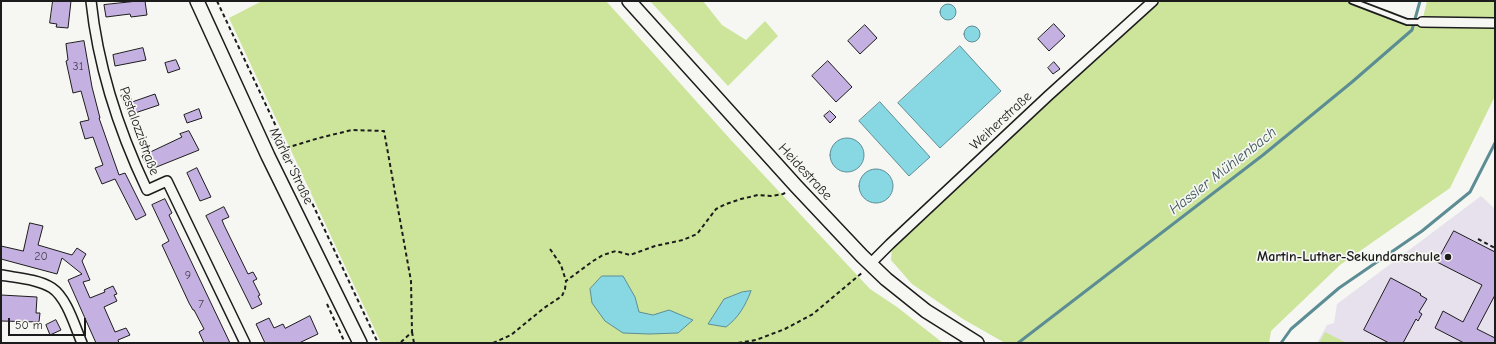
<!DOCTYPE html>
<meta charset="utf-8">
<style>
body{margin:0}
#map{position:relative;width:1496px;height:344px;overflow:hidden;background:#f6f6f2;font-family:"Comic Neue",sans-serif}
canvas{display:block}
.frame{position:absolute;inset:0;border:2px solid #1c1c1c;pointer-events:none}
.scale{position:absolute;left:8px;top:318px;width:78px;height:18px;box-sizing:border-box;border:2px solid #1c1c1c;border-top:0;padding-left:5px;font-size:12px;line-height:14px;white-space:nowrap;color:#1c1c1c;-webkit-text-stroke:3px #f6f6f2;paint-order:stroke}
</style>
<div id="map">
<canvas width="1496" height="344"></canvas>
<div class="frame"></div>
<div class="scale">50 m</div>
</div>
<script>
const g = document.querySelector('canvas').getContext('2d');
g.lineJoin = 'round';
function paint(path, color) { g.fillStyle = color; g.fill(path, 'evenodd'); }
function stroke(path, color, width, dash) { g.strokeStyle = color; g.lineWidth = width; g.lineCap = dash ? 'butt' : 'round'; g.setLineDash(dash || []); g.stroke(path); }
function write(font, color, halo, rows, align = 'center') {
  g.font = font + ' "Comic Neue",sans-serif'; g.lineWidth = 3.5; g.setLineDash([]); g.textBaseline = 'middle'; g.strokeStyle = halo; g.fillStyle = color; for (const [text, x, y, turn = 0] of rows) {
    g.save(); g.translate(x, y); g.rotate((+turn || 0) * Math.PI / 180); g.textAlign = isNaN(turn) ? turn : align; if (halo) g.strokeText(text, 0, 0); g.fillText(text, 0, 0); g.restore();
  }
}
const built = new Path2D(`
 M 1481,196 L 1495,209 L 1495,343 L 1317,343 L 1327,325 L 1334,323 L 1337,304 Z`);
const green = new Path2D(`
 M 262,1 L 606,1 L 653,53 L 730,139 L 870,289 L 897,307 L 943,343 L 381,343 L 229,18 Z
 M 650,1 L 703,1 L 722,25 L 746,40 L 765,21 L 778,36 L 728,86 Z
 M 1158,1 L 1359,1 L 1393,12 L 1407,22 L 1422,22 L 1427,1 L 1495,1 L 1495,96 L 1450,188 L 1340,265 L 1271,331 L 1269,343 L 1005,343 L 963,319 L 912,284 L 891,260 L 892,247 Z
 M 1325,332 L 1347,343 L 1319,343 Z`);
const water = new Path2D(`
 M940 12a8 8 0 1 1 16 0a8 8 0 1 1-16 0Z
 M964 34a8 8 0 1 1 16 0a8 8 0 1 1-16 0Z
 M 960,46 L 1001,91 L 940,148 L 898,103 Z
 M 880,102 L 930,157 L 909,176 L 859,121 Z
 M830 155a17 17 0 1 1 34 0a17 17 0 1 1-34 0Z
 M859 186a17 17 0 1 1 34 0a17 17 0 1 1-34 0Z
 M 602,276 L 623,276 L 635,297 L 639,312 L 653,315 L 669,310 L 693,320 L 678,333 L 649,334 L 623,333 L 605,321 L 592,303 L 590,289 Z
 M 751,291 C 745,306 739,317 726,327 L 708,324 L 724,299 L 742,292 Z`);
const stream = new Path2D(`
 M 1018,343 L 1263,155 L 1352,82 L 1412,30 L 1420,1
 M 1281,343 L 1291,329 L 1339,288 L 1422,231 L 1470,192 L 1495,143`);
const building = new Path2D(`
 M 53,1 L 71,1 L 68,28 L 56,27 L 57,24 L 50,23 Z
 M 138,1 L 145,1 L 147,15 L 131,17 L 130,14 L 106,17 L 104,5 Z
 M 1054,24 L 1065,36 L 1049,51 L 1038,39 Z
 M 865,25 L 877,38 L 860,54 L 848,41 Z
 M 84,41 L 92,87 L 100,118 L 99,118 L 119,175 L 125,173 L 146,215 L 136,220 L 115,179 L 102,184 L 95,168 L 103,165 L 93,137 L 85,139 L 80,122 L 89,120 L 81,91 L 73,93 L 66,61 L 68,60 L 66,44 Z
 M 143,48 L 146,60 L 115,66 L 113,55 Z
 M 176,60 L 180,69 L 168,73 L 165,63 Z
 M 828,61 L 852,87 L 836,102 L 812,76 Z
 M 1054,62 L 1060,69 L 1053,74 L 1048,68 Z
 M 129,93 L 132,102 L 155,94 L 159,105 L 129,115 L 121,96 Z
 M 199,109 L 202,118 L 187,123 L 184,115 Z
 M 830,111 L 836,117 L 830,123 L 824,116 Z
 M 189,131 L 199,150 L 149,170 L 142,156 L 182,137 L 180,134 Z
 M 197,168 L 211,197 L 200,201 L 187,173 Z
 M 165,199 L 172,213 L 169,215 L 230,343 L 204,343 L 199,332 L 204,329 L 194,310 L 193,310 L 189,303 L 162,245 L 169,241 L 152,205 Z
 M 224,207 L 229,217 L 222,220 L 224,225 L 248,274 L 253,272 L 257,279 L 253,281 L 260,295 L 258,296 L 262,304 L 252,309 L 206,216 Z
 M 30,223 L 43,226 L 38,245 L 72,255 L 77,248 L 86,254 L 82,261 L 90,280 L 83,282 L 90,298 L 105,292 L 104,290 L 113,286 L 117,294 L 114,295 L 117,301 L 104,307 L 115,332 L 126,328 L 130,335 L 118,340 L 119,343 L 96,343 L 68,280 L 82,274 L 62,258 L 57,274 L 1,259 L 1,246 L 23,251 Z
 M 1454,231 L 1495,252 L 1495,295 L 1477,329 L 1495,338 L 1495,343 L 1464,343 L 1435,328 L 1443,311 L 1463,322 L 1482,285 L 1437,262 Z
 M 1391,278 L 1421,294 L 1420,295 L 1427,299 L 1419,312 L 1422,314 L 1418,321 L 1416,319 L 1403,343 L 1389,343 L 1364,330 Z
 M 1,295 L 37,297 L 36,313 L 40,313 L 39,322 L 1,321 Z
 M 310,316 L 318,334 L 299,343 L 265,343 L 256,324 L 269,318 L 274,328 L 283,324 L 285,328 Z
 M 56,320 L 61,330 L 50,335 L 46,325 Z`);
const path = new Path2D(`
 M 217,1 L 378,343
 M 271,137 L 278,133
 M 286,148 L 319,138 L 352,130 L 384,131 L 411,281 L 412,332 L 401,342 L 397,343
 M 1478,239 L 1495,248
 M 550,249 L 561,265 L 566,281
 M 327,304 L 345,343
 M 412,332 L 414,343
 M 493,343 L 511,335 L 544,308 L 562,296 L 565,289 L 566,281 L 593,261 L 603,255 L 616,251 L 630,255 L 655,246 L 683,240 L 697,234 L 716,209 L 726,204 L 741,199 L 758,195 L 771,196 L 783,194 L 787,192
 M 738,343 L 756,340 L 785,329 L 813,314 L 863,272`);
const service = new Path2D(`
 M 1352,1 L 1407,22 L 1422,22`);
const minor = new Path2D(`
 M 91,1 C 98,67 119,131 147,190 L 167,181 L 245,343
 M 1422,22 L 1495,23
 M 870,264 L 890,244 L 1048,96 L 1153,1
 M 1,275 C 17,278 38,279 52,288 C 67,298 75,327 82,343`);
const secondary = new Path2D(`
 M 197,1 L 268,156 L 360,343
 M 629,1 L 796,186 L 862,256 L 886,279 L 926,311 L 977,343`);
const markers = [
 [1448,257,4,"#1c1c1c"]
];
const numberNames = [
 ["31",78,67],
 ["20",41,257],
 ["9",188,276],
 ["7",201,305]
];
const streetNames = [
 ["Weiherstraße",1001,121,-43],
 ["Pestalozzistraße",139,131,70],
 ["Marler Straße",291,166,64],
 ["Heidestraße",805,172,47]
];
const poiNames = [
 ["Martin-Luther-Sekundarschule",1440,257]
];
const waterNames = [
 ["Hassler Mühlenbach",1223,171,-38]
];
paint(built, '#e7e1ed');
paint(green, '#cce59b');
paint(water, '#88d8e4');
stroke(water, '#5d8d94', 1);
stroke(stream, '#5d8d94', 3);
paint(building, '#c5b1e1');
stroke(building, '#1c1c1c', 1);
stroke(service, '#1c1c1c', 8);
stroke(minor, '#1c1c1c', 12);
stroke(secondary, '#1c1c1c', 16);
stroke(path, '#1c1c1c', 2, [4, 3]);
stroke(service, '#f6f6f2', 4.5);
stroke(minor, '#f6f6f2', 9);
stroke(secondary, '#f6f6f2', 13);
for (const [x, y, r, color] of markers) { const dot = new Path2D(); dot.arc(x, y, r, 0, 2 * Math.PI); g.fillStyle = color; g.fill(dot); stroke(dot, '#f6f6f2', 1.5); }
write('12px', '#46414d', null, numberNames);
write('14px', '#1c1c1c', '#f6f6f2', streetNames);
write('bold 14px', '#1c1c1c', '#f6f6f2', poiNames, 'right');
write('italic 15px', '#3c5458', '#f6f6f2', waterNames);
</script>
